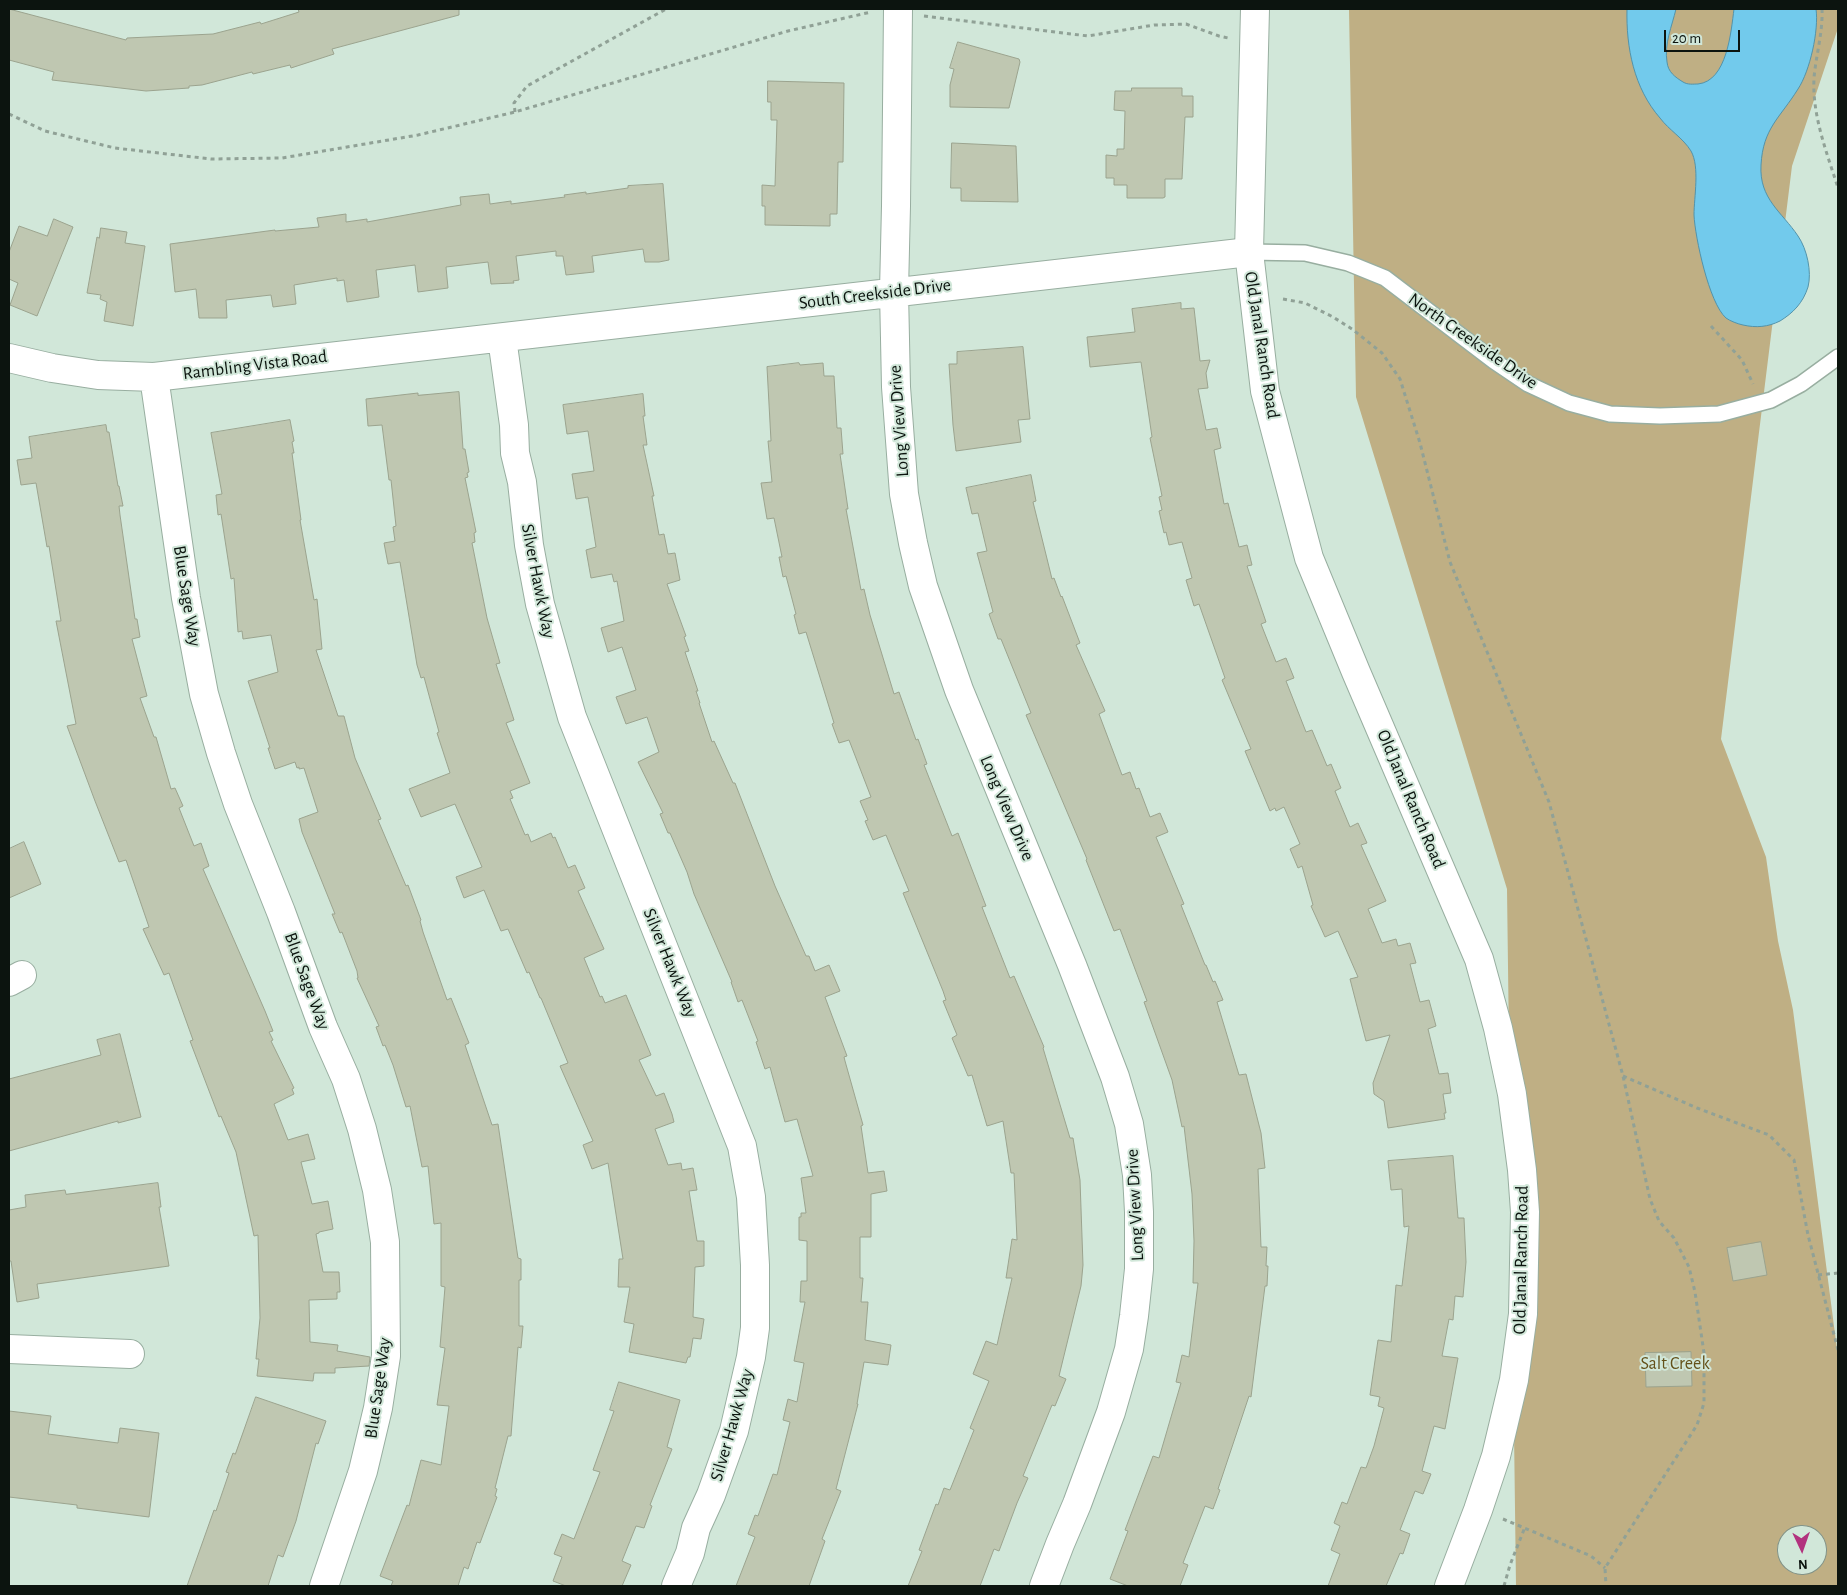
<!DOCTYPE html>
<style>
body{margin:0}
#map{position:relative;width:1847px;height:1595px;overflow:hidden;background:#d1e7d9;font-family:"Alegreya Sans",sans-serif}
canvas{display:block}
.frame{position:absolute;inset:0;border:10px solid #0c140f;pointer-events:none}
.north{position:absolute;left:1777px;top:1525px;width:50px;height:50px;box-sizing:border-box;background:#d1e7d9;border:1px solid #829388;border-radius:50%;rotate:177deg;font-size:14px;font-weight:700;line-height:20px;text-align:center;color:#0c140f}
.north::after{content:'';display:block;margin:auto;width:18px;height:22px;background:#b2327e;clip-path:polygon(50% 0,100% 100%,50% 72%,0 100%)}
.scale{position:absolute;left:1664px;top:30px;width:76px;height:22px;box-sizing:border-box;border:2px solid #0c140f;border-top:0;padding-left:6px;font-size:15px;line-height:18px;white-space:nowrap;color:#0c140f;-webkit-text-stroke:4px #d1e7d9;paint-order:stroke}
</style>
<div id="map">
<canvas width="1847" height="1595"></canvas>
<div class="frame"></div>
<div class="north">N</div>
<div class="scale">20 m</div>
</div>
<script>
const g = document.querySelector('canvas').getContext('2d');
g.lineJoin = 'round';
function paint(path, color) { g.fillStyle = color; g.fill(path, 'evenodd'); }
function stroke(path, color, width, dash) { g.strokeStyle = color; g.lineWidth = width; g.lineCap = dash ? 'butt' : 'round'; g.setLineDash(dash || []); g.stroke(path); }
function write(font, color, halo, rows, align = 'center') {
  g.font = font + ' "Alegreya Sans",sans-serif'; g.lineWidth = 4; g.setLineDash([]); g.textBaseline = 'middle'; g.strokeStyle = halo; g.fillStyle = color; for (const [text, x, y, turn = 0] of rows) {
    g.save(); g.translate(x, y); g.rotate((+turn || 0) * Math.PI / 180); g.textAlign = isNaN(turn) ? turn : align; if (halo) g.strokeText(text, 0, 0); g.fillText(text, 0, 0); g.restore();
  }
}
const green = new Path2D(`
 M 1349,9 L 1838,9 L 1838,28 L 1792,166 L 1721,739 L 1766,857 L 1778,941 L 1793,1010 L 1838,1357 L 1838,1586 L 1516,1586 L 1507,889 L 1356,397 ZM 1787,1535 L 1817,1535 L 1817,1565 L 1787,1565 Z`);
const water = new Path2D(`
 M 1627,9 L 1676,9 C 1672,26 1664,44 1667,62 C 1668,72 1675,77 1683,82 C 1688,85 1693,84 1698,84 C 1727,81 1731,32 1734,9 L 1816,9 C 1819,30 1810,71 1798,89 C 1780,118 1763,128 1761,165 C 1759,199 1782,212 1798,236 C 1807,249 1812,272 1808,287 C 1803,303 1793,313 1780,321 C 1768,327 1756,328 1743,325 C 1738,324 1730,321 1726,318 C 1709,303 1695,237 1694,215 C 1694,197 1700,167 1691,151 C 1683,138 1669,130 1660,118 C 1634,88 1626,48 1627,9 Z`);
const building = new Path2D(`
 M 9,9 L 126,40 L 127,38 L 213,34 L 260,22 L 261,24 L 299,12 L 298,9 L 459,9 L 459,15 L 332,49 L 334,54 L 291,68 L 290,65 L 253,74 L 252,72 L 202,85 L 189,86 L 189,88 L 146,91 L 52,80 L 54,72 L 9,60 Z
 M 958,42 L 1019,59 L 1020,62 L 1009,108 L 950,107 L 950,85 L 954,69 L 950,68 Z
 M 768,81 L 844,83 L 843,162 L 838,162 L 837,214 L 830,214 L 830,226 L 765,225 L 765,206 L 762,206 L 762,185 L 775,186 L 777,120 L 771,120 L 771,102 L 768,102 Z
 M 1132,88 L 1182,88 L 1182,96 L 1193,96 L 1193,117 L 1185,117 L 1182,179 L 1165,179 L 1165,197 L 1163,198 L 1127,198 L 1127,185 L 1114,185 L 1114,178 L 1106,178 L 1106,155 L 1117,156 L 1117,149 L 1124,149 L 1125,111 L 1114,110 L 1115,91 L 1131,91 Z
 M 952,143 L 1016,146 L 1018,202 L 961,201 L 961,188 L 951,188 Z
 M 663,184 L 669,260 L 659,262 L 645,262 L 643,249 L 592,256 L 594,272 L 566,275 L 563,256 L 556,256 L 556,251 L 516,256 L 519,280 L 513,281 L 514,283 L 491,284 L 488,262 L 446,267 L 448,288 L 418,292 L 415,265 L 376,270 L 379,297 L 347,302 L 344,280 L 337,281 L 337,278 L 294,285 L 296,304 L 273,307 L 271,295 L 226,300 L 227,318 L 199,318 L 196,289 L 175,292 L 170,244 L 275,230 L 275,231 L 319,227 L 317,218 L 346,214 L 346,222 L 367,219 L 367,222 L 461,205 L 460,197 L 489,194 L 490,204 L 511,201 L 511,204 L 565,197 L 564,195 L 586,192 L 586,194 L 628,188 L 628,186 Z
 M 54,219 L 73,227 L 37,316 L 10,305 L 18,283 L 9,279 L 9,252 L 19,226 L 47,236 Z
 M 101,228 L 127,232 L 125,243 L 145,246 L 133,326 L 104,321 L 107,302 L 100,299 L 101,295 L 87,293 L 97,237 L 99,238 Z
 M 1181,303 L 1181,309 L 1194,308 L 1200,361 L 1210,360 L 1206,373 L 1208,388 L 1198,389 L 1206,430 L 1217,428 L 1221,448 L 1214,450 L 1224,504 L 1228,503 L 1239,547 L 1247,545 L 1252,565 L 1247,566 L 1266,622 L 1261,624 L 1276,662 L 1286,658 L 1294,678 L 1286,681 L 1306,732 L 1312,730 L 1327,766 L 1331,764 L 1341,788 L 1335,791 L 1350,827 L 1358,823 L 1367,843 L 1361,845 L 1386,901 L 1368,909 L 1382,943 L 1396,939 L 1398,946 L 1410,943 L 1416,963 L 1410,964 L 1420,1002 L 1429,1000 L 1436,1026 L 1428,1029 L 1439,1074 L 1448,1073 L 1451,1093 L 1443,1094 L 1446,1113 L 1444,1113 L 1445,1119 L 1388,1128 L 1384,1101 L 1374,1094 L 1373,1083 L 1390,1035 L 1366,1041 L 1350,979 L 1358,977 L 1338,931 L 1325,937 L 1311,906 L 1313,905 L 1302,866 L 1298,868 L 1290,849 L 1300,844 L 1284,807 L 1276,811 L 1275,808 L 1270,811 L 1245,751 L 1251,749 L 1222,680 L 1225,678 L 1199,604 L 1194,606 L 1186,580 L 1192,578 L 1182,542 L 1169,545 L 1166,532 L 1164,533 L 1159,511 L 1162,510 L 1159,497 L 1162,496 L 1150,438 L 1152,437 L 1141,362 L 1090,367 L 1087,337 L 1135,332 L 1132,309 Z
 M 1023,347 L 1030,419 L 1018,420 L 1021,442 L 956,451 L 953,425 L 949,364 L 957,364 L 957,352 Z
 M 799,363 L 800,365 L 823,363 L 824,376 L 834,376 L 837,428 L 841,428 L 843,454 L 840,454 L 848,509 L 846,509 L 861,590 L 864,589 L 870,615 L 894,694 L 899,692 L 916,740 L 918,739 L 927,764 L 924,765 L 952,836 L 958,833 L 986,906 L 982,907 L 1010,978 L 1014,976 L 1044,1047 L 1043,1048 L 1070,1138 L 1073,1138 L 1080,1180 L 1083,1265 L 1081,1286 L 1059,1376 L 1066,1379 L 1055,1406 L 1052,1405 L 1023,1476 L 1028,1478 L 1017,1503 L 999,1551 L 994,1549 L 980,1586 L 908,1586 L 922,1551 L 919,1550 L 936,1504 L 938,1505 L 944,1488 L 950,1490 L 974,1430 L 970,1428 L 989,1381 L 973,1374 L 986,1341 L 997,1345 L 1012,1278 L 1006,1278 L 1012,1239 L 1017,1240 L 1014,1173 L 1011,1173 L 1003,1121 L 987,1126 L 972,1075 L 968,1076 L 952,1038 L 957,1035 L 943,1001 L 946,1000 L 943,991 L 903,893 L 909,891 L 886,835 L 873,840 L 865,821 L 868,820 L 860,801 L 871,797 L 849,740 L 839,743 L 832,724 L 834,723 L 806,632 L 799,634 L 794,615 L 796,614 L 786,576 L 783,577 L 779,557 L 782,557 L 774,518 L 767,519 L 761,483 L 772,482 L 768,441 L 771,441 L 767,367 Z
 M 459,392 L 463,449 L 465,449 L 469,472 L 467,473 L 468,477 L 465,478 L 476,532 L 474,533 L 475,542 L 472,543 L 487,618 L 500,663 L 496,664 L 514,720 L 506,723 L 530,783 L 510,791 L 513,798 L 510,799 L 525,835 L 528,834 L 531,842 L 551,833 L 553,838 L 555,837 L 568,868 L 575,865 L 585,888 L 578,891 L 604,949 L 584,958 L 600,997 L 602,996 L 605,1003 L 626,995 L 651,1055 L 639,1060 L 656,1096 L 664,1093 L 672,1114 L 674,1122 L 655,1129 L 668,1165 L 681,1163 L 682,1170 L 693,1168 L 697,1190 L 689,1191 L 697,1241 L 704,1241 L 704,1266 L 695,1267 L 693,1317 L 704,1319 L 701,1339 L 693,1338 L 690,1357 L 688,1357 L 686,1363 L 629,1352 L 634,1324 L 624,1322 L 630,1287 L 618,1287 L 619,1259 L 623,1259 L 608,1163 L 592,1169 L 583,1145 L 593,1141 L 560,1066 L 568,1063 L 541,998 L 540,998 L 529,972 L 527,973 L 508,929 L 501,931 L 484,890 L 464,898 L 456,877 L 482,867 L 455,804 L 421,817 L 409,789 L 450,773 L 437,733 L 439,732 L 424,677 L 421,678 L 417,665 L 400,562 L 388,564 L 384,543 L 395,541 L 393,527 L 396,526 L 391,480 L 389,480 L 382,425 L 368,426 L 366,399 L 418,393 L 418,395 Z
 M 643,394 L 645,416 L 643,416 L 647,445 L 643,445 L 654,496 L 652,496 L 659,535 L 664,534 L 668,554 L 675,553 L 680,580 L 667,584 L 686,636 L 684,637 L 689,651 L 685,652 L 698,691 L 696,691 L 700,703 L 699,703 L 712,742 L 714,741 L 733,783 L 735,783 L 775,886 L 806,956 L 809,956 L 815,971 L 829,965 L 840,991 L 825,997 L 847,1056 L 844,1057 L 845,1061 L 863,1125 L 861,1126 L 868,1173 L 884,1171 L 887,1191 L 871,1194 L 871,1237 L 860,1237 L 860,1278 L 863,1278 L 861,1302 L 868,1302 L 865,1340 L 891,1345 L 888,1365 L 864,1362 L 857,1404 L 858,1404 L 836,1489 L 841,1491 L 822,1539 L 825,1541 L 809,1586 L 736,1586 L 755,1537 L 748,1534 L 755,1515 L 758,1516 L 773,1474 L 777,1475 L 790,1422 L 783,1420 L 788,1399 L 797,1402 L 804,1363 L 794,1361 L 805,1302 L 800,1302 L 801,1281 L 807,1281 L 807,1241 L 799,1240 L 799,1217 L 801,1217 L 801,1213 L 806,1213 L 801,1178 L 813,1176 L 797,1119 L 785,1122 L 770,1067 L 765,1069 L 756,1042 L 758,1041 L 742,1000 L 738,1002 L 731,982 L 732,982 L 694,894 L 687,872 L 670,833 L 668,833 L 660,814 L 663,813 L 638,762 L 659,752 L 647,717 L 626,724 L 616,697 L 636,690 L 622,647 L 608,652 L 601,628 L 624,621 L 617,581 L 614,582 L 612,574 L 591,578 L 586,550 L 596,547 L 588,497 L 576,499 L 572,474 L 594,471 L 588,431 L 567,434 L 563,405 Z
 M 290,420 L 294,441 L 292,442 L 294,453 L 292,453 L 301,520 L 300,520 L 314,600 L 317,599 L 322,649 L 316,650 L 338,716 L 344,716 L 355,758 L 381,819 L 378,820 L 406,886 L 408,885 L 421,920 L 420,921 L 423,932 L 447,1000 L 451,998 L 469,1043 L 465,1045 L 492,1125 L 498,1124 L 518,1258 L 521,1259 L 521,1280 L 519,1280 L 519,1326 L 523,1326 L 521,1348 L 518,1347 L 511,1436 L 508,1436 L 495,1488 L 497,1489 L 495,1496 L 497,1497 L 480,1543 L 477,1542 L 468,1569 L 464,1567 L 458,1586 L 391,1586 L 393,1581 L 380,1576 L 407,1505 L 409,1506 L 421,1460 L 441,1465 L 449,1406 L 437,1405 L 445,1348 L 440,1347 L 445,1287 L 441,1286 L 441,1223 L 434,1224 L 428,1166 L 422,1167 L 410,1106 L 406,1107 L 393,1065 L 385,1045 L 383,1046 L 376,1027 L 379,1026 L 357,978 L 358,978 L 357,971 L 342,932 L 340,933 L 332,914 L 335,914 L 302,832 L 299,819 L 318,812 L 304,768 L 299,769 L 299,767 L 297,768 L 295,762 L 275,769 L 268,748 L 270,748 L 248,681 L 278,672 L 271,635 L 243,639 L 242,631 L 238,632 L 234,578 L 231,579 L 221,514 L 218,515 L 216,495 L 222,494 L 211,433 Z
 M 106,425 L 107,432 L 109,432 L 118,486 L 119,486 L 123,506 L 119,506 L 120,515 L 135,619 L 137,619 L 140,637 L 132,639 L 147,696 L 140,698 L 154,737 L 156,737 L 171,789 L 175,788 L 183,806 L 179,808 L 194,846 L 201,843 L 209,866 L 203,869 L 265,1011 L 273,1031 L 269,1032 L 273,1040 L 271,1041 L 294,1088 L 292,1089 L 294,1094 L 274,1104 L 288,1140 L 308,1134 L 315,1159 L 301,1162 L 312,1204 L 328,1201 L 333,1229 L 319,1232 L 319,1233 L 316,1234 L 323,1272 L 339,1272 L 340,1292 L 337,1292 L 337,1299 L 309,1300 L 310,1342 L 338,1345 L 337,1351 L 370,1357 L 369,1366 L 335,1368 L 335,1373 L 314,1373 L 313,1381 L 257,1376 L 259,1359 L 256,1359 L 260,1318 L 258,1235 L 254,1236 L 236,1152 L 221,1116 L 219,1117 L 190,1041 L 193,1040 L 169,973 L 164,975 L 143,929 L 149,927 L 126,860 L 119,862 L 95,801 L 67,726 L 76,724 L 56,621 L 61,621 L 49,546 L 47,547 L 36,483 L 21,485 L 17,460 L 32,458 L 29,437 Z
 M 1031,475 L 1036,501 L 1033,502 L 1052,579 L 1054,578 L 1061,597 L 1062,596 L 1080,643 L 1076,645 L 1105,711 L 1099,714 L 1122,775 L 1130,772 L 1136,789 L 1139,788 L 1150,817 L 1160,813 L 1168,832 L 1156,837 L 1184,904 L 1181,905 L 1205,965 L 1206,965 L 1213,982 L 1215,981 L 1223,1000 L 1217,1002 L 1239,1075 L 1246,1074 L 1261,1133 L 1265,1168 L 1258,1169 L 1261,1247 L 1267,1247 L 1266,1266 L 1268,1266 L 1267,1286 L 1265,1286 L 1251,1397 L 1249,1396 L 1218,1489 L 1220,1490 L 1213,1509 L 1205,1506 L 1183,1563 L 1188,1565 L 1180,1586 L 1128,1586 L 1110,1579 L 1128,1531 L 1125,1530 L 1153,1456 L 1159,1458 L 1181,1383 L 1176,1382 L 1182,1355 L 1189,1357 L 1198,1283 L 1193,1283 L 1194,1241 L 1192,1194 L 1184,1126 L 1182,1127 L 1172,1080 L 1144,1002 L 1147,1001 L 1120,929 L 1114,931 L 1086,860 L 1087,859 L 1026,715 L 1031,713 L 1001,639 L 998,639 L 989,614 L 993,612 L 977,553 L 987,551 L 978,513 L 972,514 L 966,488 Z
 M 24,842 L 41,884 L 9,898 L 9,849 Z
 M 120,1034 L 141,1117 L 118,1123 L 118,1121 L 9,1151 L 9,1079 L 101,1055 L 97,1040 Z
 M 1453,1156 L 1458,1218 L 1464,1218 L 1466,1262 L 1463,1297 L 1455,1296 L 1453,1320 L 1449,1319 L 1442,1356 L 1458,1358 L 1445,1429 L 1434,1426 L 1422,1471 L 1431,1474 L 1423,1494 L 1415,1491 L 1400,1530 L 1410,1534 L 1403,1554 L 1400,1553 L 1386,1586 L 1328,1586 L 1340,1554 L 1331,1550 L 1340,1526 L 1334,1523 L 1342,1502 L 1347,1504 L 1361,1467 L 1366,1468 L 1374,1446 L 1384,1408 L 1378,1406 L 1380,1397 L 1370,1395 L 1378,1340 L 1391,1342 L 1396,1285 L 1402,1286 L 1409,1226 L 1404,1227 L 1402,1189 L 1391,1190 L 1388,1161 Z
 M 158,1183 L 161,1207 L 159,1207 L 169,1266 L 37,1284 L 39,1298 L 17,1302 L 11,1261 L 9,1261 L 9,1210 L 26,1207 L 25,1195 L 65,1190 L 66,1194 Z
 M 1761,1242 L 1767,1275 L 1733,1281 L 1727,1248 Z
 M 1691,1352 L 1692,1386 L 1646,1387 L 1645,1353 Z
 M 619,1382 L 680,1400 L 667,1447 L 672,1449 L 650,1505 L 652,1506 L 644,1528 L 636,1526 L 622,1561 L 631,1565 L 622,1586 L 566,1586 L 553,1581 L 562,1557 L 554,1554 L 562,1534 L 574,1539 L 600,1472 L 593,1470 L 614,1411 L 610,1410 Z
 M 256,1397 L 326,1421 L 318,1444 L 316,1443 L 296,1521 L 283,1557 L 278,1555 L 268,1586 L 187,1586 L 214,1510 L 216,1511 L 229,1473 L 226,1472 L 233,1453 L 235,1454 Z
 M 9,1411 L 51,1416 L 48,1434 L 118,1443 L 120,1428 L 159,1433 L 149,1517 L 77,1508 L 77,1505 L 9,1497 Z`);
const path = new Path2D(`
 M 1822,9 C 1823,32 1816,55 1814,78 C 1812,116 1827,153 1838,188
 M 924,16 L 1088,36 L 1154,25 L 1186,24 L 1219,36 L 1228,38
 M 515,112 L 514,103 L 527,86 L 666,9
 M 9,114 L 45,131 L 115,148 L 211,159 L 282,158 L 418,135 L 515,112 L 788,31 L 871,12
 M 1283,299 L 1305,303 L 1333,317 L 1352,329 L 1382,353 L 1400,379 L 1420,443 L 1450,562 L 1549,802 L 1623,1076 L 1650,1199 L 1659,1221 L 1674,1238 L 1689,1267 L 1695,1292 L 1704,1353 L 1704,1403 L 1697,1425 L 1605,1568 L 1606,1586
 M 1711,326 L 1742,360 L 1753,384
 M 1623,1076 L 1697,1108 L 1769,1135 L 1794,1160 L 1808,1235 L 1838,1350
 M 1818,1275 L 1838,1273
 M 1503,1519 L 1591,1556 L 1605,1568
 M 1504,1586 L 1510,1565 L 1525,1527`);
const lane = new Path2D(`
 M 1249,252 L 1305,253 L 1348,263 L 1385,278 L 1494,361 L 1528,384 L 1569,403 L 1610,414 L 1660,416 L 1719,414 L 1771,400 L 1801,384 L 1838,357`);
const street = new Path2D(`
 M 898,9 L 896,206 L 894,291 L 896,387 L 904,494 L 913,543 L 923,586 L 959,690 L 1072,965 L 1115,1077 L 1129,1124 L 1137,1175 L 1139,1212 L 1139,1269 L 1134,1316 L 1129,1349 L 1111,1412 L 1077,1504 L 1060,1544 L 1044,1586
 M 502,338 L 514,425 L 515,453 L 522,482 L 529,545 L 540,604 L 572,717 L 742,1146 L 751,1197 L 755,1265 L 755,1328 L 751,1357 L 734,1431 L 711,1495 L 696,1528 L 690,1553 L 676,1586
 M 9,358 L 52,368 L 98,375 L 154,377 L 1249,252
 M 154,377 L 186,598 L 204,694 L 221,753 L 238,804 L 281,912 L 323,1027 L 346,1079 L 362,1129 L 377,1190 L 385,1242 L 386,1356 L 378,1408 L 363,1471 L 324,1586
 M 9,982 L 22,975
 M 9,1349 L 130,1354`);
const secondary = new Path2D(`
 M 1255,9 L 1249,252 L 1265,391 L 1309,558 L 1356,672 L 1479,959 L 1498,1028 L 1512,1094 L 1522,1170 L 1525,1212 L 1523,1314 L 1514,1380 L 1496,1456 L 1478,1510 L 1449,1586`);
const streetNames = [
 ["South Creekside Drive",875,294,-7],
 ["North Creekside Drive",1473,341,35],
 ["Old Janal Ranch Road",1262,345,81],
 ["Rambling Vista Road",255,365,-7],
 ["Long View Drive",899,421,-94],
 ["Silver Hawk Way",538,581,79],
 ["Blue Sage Way",187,596,81],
 ["Old Janal Ranch Road",1411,799,67],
 ["Long View Drive",1007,808,67],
 ["Silver Hawk Way",670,963,68],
 ["Blue Sage Way",307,981,70],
 ["Long View Drive",1135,1205,-93],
 ["Old Janal Ranch Road",1521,1260,-89],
 ["Blue Sage Way",378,1388,-82],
 ["Silver Hawk Way",732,1425,-74]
];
const parkNames = [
 ["Salt Creek",1675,1364]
];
paint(green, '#bfaf84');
paint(water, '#72caec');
stroke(water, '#5393aa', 1);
paint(building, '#bfc7b1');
stroke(building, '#9ba38e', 1);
stroke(lane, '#98aea0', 18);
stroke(street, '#98aea0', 30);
stroke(secondary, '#98aea0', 30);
stroke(path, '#90a196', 3, [4, 4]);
stroke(lane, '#fff', 15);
stroke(street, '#fff', 28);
stroke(secondary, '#fff', 28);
write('18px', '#0c140f', '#d1e7d9', streetNames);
write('18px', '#64511a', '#d1e7d9', parkNames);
</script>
